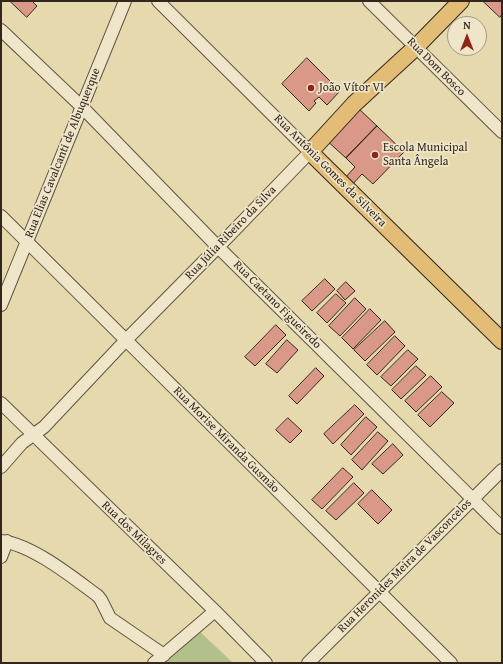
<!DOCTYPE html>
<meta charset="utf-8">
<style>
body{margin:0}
#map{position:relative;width:503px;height:664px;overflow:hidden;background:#e6d9ad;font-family:"Gentium Book Plus",serif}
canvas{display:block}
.frame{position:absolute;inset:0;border:2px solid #33271d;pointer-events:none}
.north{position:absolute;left:447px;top:16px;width:40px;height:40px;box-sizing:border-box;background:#efe6ca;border:1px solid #a49a85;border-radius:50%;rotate:0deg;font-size:11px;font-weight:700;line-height:16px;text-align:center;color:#33271d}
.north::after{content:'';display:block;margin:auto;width:14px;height:18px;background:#8f2418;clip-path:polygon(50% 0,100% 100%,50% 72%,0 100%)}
</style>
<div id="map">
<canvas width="503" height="664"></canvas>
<div class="frame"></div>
<div class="north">N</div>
</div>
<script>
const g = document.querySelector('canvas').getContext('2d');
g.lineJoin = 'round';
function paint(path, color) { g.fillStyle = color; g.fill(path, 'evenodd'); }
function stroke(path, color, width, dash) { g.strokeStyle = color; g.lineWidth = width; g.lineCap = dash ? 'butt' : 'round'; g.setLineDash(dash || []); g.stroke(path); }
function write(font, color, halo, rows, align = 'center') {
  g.font = font + ' "Gentium Book Plus",serif'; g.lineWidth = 3.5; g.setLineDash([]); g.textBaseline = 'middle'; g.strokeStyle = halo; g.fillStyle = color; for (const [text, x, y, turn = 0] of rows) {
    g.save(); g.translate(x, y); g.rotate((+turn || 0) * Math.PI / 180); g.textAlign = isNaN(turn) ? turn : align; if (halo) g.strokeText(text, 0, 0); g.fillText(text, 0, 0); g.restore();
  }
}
const green = new Path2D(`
 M 195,627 L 233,663 L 158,663 Z`);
const building = new Path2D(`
 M 10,1 L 32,1 L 37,6 L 27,17 Z
 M 483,1 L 502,1 L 502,14 L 500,17 Z
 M 307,58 L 340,91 L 327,105 L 319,97 L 314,101 L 316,103 L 309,111 L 282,84 Z
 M 357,107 L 377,126 L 346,158 L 325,139 Z
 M 377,126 L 404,152 L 373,184 L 362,174 L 351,186 L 344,179 L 355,167 L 346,158 Z
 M 325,279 L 335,289 L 312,311 L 302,301 Z
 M 346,282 L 355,291 L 345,300 L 337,291 Z
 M 336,294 L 346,303 L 327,323 L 317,313 Z
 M 355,298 L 366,309 L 340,336 L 329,326 Z
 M 370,309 L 381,320 L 353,349 L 342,338 Z
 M 385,321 L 395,332 L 365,361 L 354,350 Z
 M 276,325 L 286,335 L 255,366 L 245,357 Z
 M 395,336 L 405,346 L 377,375 L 367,365 Z
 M 287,340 L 298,350 L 277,373 L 266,364 Z
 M 408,350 L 418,359 L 391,386 L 381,377 Z
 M 416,366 L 426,375 L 401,399 L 392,390 Z
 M 316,368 L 324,376 L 297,404 L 289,396 Z
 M 431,376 L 442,387 L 416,412 L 405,401 Z
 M 442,392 L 454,403 L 430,427 L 418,415 Z
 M 355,405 L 364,414 L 333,444 L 324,434 Z
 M 366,417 L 377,427 L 351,455 L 341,445 Z
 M 288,418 L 302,431 L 290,443 L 276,430 Z
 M 378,432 L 388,441 L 362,470 L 352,460 Z
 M 393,444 L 403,455 L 383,474 L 372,464 Z
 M 343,468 L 353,477 L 322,509 L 312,500 Z
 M 354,483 L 364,493 L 336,520 L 326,511 Z
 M 372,490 L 392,510 L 378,524 L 358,504 Z`);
const minor = new Path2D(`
 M 369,1 L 502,132
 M 1,30 L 82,107 L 218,247 L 502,528
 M 1,216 L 451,663
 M 1,305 L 125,1
 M 1,403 L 215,611 L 266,663
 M 1,467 L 22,443 L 44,427 L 126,340 L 218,247 L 310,152 L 158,1
 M 1,541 C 33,545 72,577 98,596 L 101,600 L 110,618 L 164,655
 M 1,557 L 7,541
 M 154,663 L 215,611
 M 308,663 L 502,470`);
const major = new Path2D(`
 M 461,1 L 416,47 L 354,104 L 310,152 L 502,341`);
const markers = [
 [311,88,4,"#8f2418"],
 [375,155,4,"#8f2418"]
];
const streetNames = [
 ["Rua Dom Bosco",436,67,45],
 ["Rua Elias Cavalcanti de Albuquerque",63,153,-68],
 ["Rua Antônia Gomes da Silveira",330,171,45],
 ["Rua Júlia Ribeiro da Silva",231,233,-46],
 ["Rua Caetano Figueiredo",277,305,45],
 ["Rua Morise Miranda Gusmão",226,440,45],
 ["Rua dos Milagres",134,533,44],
 ["Rua Heronides Meira de Vasconcelos",405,566,-45]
];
const poiNames = [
 ["João Vítor VI",319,88],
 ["Escola Municipal",383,148],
 ["Santa Ângela",383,162]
];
paint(green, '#b2c08c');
paint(building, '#da9988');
stroke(building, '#33271d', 1);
stroke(minor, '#605441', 14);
stroke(major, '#33271d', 18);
stroke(minor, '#efe6ca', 12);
stroke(major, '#e3bc76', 16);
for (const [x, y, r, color] of markers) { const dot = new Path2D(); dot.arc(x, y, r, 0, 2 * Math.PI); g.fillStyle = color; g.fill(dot); stroke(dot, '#efe6ca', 1.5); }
write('12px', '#33271d', '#efe6ca', streetNames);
write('12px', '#33271d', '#efe6ca', poiNames, 'left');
</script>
